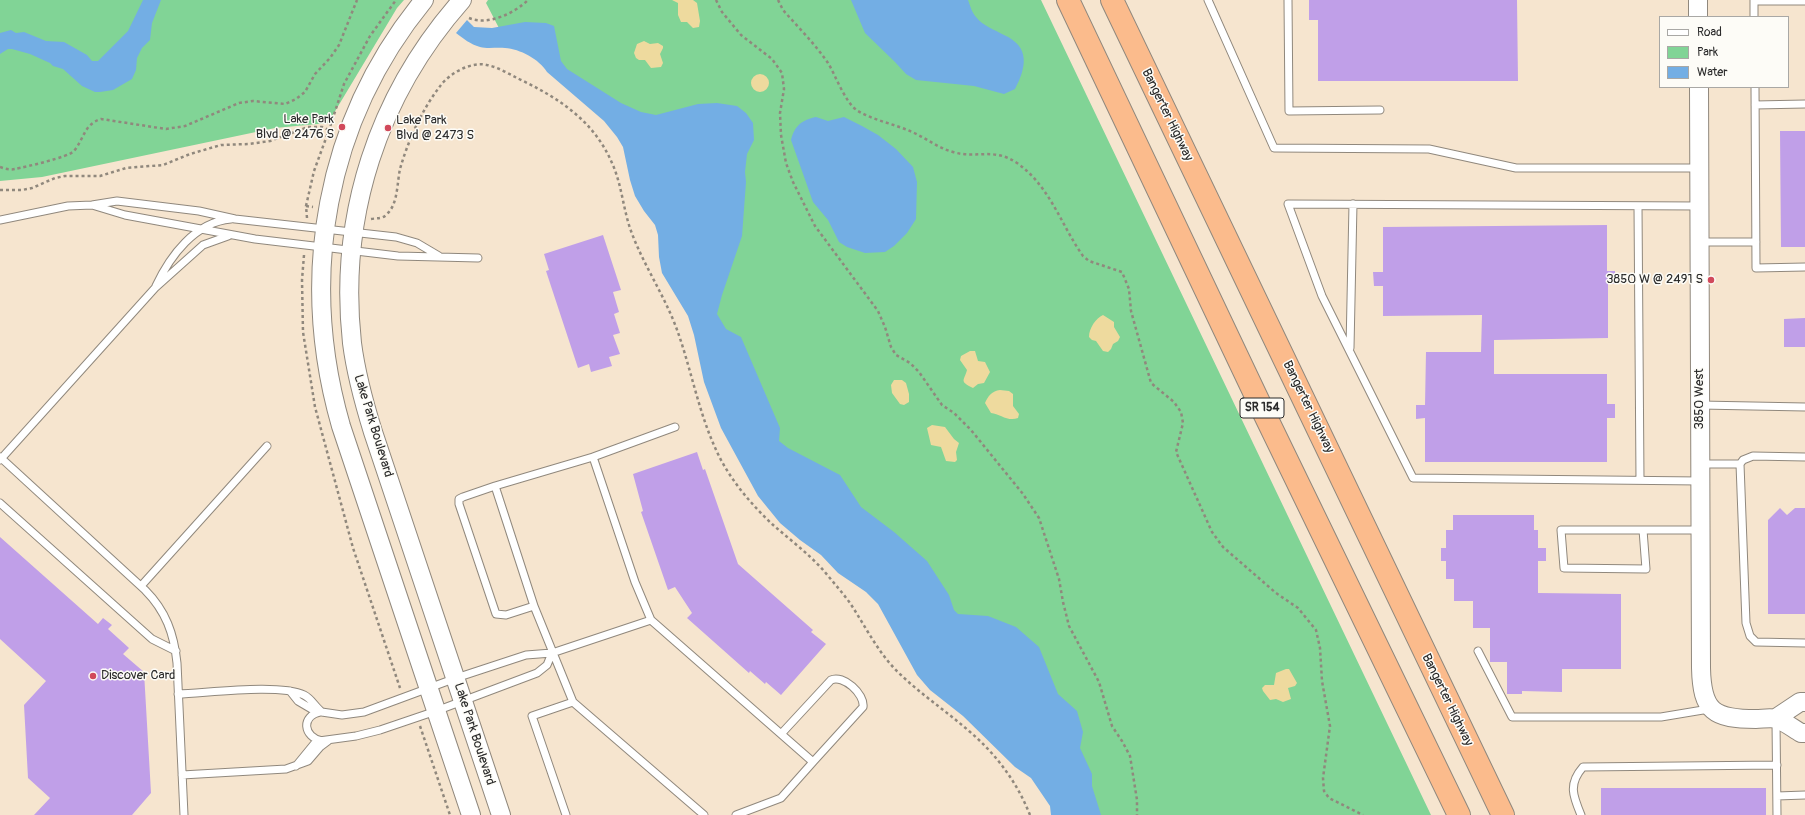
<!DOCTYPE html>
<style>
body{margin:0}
#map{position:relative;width:1805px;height:815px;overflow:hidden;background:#f6e5cf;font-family:Pangolin,sans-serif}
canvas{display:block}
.legend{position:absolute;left:1659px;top:16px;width:130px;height:72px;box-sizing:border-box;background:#fdfcf7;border:1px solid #a9a8a5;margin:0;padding:5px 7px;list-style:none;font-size:12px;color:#2b2b2b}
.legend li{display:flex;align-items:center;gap:8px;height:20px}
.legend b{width:20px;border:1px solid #a9a8a5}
</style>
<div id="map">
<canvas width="1805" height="815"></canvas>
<ul class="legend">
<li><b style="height:5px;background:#fff"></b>Road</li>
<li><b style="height:11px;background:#81d496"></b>Park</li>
<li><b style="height:11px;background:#73aee4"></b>Water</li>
</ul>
</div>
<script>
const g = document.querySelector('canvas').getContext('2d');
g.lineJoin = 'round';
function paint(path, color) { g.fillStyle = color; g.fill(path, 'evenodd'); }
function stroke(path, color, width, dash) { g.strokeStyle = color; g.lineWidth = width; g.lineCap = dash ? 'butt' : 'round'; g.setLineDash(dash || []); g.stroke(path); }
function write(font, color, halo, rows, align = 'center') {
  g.font = font + ' Pangolin,sans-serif'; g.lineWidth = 3; g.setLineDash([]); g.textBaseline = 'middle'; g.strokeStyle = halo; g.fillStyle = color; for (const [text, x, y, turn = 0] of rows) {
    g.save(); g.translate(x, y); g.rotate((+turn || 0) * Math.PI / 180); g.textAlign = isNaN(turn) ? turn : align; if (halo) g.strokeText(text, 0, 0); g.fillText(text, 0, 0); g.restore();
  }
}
const green = new Path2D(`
 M 0,0 L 404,0 L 397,8 L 328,123 L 275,128 L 42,177 L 0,181 Z
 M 488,0 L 1041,0 L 1431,815 L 1065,815 L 767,464 L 625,120 L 500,30 L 486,3 Z`);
const sand = new Path2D(`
 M 672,0 L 693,0 L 697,3 L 700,21 L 699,27 L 693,28 L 687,22 L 681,22 L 678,15 L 678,3 Z
 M 644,41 L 650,44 L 658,43 L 663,46 L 663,48 L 660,54 L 663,63 L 661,67 L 651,68 L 645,60 L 639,60 L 636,58 L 634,53 L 637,44 Z
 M751 83a9 9 0 1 1 18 0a9 9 0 1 1-18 0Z
 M 1103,315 L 1114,322 L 1114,327 L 1120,337 L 1118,341 L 1113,344 L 1111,349 L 1108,352 L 1103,351 L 1096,341 L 1092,340 L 1089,337 C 1089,328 1096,318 1103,315 Z
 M 970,351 L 975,351 L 978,361 L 985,362 L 990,372 L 984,383 L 978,384 L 973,388 C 959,381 964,381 967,370 L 960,360 L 961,356 Z
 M 894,380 L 902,380 L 906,383 L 909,394 L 909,402 L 904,405 L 900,404 L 892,393 L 891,385 Z
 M 1000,390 L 1009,391 L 1013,394 L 1013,406 L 1019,414 L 1018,418 C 1008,422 1000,414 991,413 L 985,403 C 988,396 992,391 1000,390 Z
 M 932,425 L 945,427 L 954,439 L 959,443 L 956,452 L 957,460 L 955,462 L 946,461 L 941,447 L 931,445 L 927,428 Z
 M 1286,669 L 1289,669 L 1297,683 L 1295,686 L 1288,688 L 1291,699 L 1283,702 L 1276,699 L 1270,700 L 1263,691 L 1262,688 L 1265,685 L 1274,685 L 1276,673 Z`);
const water = new Path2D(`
 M 143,0 L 161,0 L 152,23 L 150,40 L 142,48 L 137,58 L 136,70 L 132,79 L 113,90 L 100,92 L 95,92 L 82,86 L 63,69 L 53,66 L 50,63 L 30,54 L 12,49 L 8,49 L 0,54 L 0,33 L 11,30 L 16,33 L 24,32 L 46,41 L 64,42 L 87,55 L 92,61 L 98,61 L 128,31 Z
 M 851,0 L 968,0 C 970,5 972,13 976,17 C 983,26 995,30 1004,35 C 1031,47 1026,68 1015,89 L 1004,94 L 974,86 L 916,80 L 906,74 L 895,62 L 865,33 Z
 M 467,20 L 474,27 L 492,28 L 525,22 L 546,23 L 554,26 L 561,61 L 567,69 L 621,103 L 641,112 L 656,115 L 698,104 L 717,103 L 737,106 L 746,113 L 753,123 L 754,140 L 747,154 L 745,172 L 746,182 L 742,236 L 722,295 L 717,314 L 726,329 L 741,337 L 780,428 L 779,441 L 788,448 L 840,475 L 861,507 L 894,532 L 927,561 L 949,595 L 954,610 L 958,614 L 988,616 L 1016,627 L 1039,647 L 1058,694 L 1077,711 L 1083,732 L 1080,748 L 1092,774 L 1092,786 L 1101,815 L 1051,815 L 1050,806 L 1031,778 L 1015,767 L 963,716 L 930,690 L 917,675 L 878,604 L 866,592 L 838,573 L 821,555 L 800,540 L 780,523 L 758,496 L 721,428 L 704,382 L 694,335 L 688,316 L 662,273 L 659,257 L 658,235 L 655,225 L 644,211 L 635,196 L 630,180 L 623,147 L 617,137 L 604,121 L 547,72 C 539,59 520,49 505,48 C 497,47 488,49 480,47 C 470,44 464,39 456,33 Z
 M 816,117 L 828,121 L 844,117 L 862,126 L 878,135 L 896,149 L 913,167 L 917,182 L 916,219 L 907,233 L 894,246 L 885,252 L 865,253 L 847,247 L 839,242 L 828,220 L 813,202 L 791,140 C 795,125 802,120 816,117 Z`);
const building = new Path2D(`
 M 1309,0 L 1517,0 L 1518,81 L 1318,81 L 1318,20 L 1309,20 Z
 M 1780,131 L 1805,131 L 1805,247 L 1781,247 Z
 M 1607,225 L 1607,271 L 1615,271 L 1615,284 L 1608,284 L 1608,338 L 1494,340 L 1494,374 L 1607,374 L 1607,404 L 1615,404 L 1615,418 L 1607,418 L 1607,462 L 1425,462 L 1425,418 L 1416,419 L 1416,405 L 1425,405 L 1426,352 L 1481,352 L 1482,315 L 1383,316 L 1383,286 L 1374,286 L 1373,272 L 1383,272 L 1383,227 Z
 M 603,235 L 621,290 L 613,292 L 619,312 L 614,314 L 620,333 L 613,335 L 620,354 L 609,357 L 612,366 L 591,372 L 589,364 L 578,368 L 546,271 L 549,270 L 544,254 Z
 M 1805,318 L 1805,347 L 1784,347 L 1784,319 Z
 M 697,452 L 703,470 L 705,469 L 738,564 L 813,630 L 811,632 L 826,644 L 781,695 L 766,682 L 765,684 L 750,671 L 749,673 L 687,618 L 692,613 L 675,587 L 668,590 L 641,512 L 643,511 L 633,474 Z
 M 1780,508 L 1787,515 L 1795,508 L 1805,508 L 1805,614 L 1768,614 L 1768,520 Z
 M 1453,515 L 1534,515 L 1534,530 L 1538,530 L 1538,548 L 1546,548 L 1546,561 L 1538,561 L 1538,593 L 1621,594 L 1621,669 L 1562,669 L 1562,692 L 1522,691 L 1522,694 L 1507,694 L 1507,662 L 1490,662 L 1490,628 L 1473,628 L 1473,601 L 1454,601 L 1454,579 L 1446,579 L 1446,561 L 1441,561 L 1441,548 L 1446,548 L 1446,530 L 1453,530 Z
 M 0,537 L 98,624 L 103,618 L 112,625 L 108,629 L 129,648 L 123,654 L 144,672 L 151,793 L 132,815 L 34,815 L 50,798 L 28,778 L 24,705 L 46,681 L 0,639 Z
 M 1601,788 L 1766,788 L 1766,815 L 1601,815 Z`);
const path = new Path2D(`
 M 716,0 L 722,12 L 741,35 L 772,59 L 782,73 L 784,89 L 780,113 L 781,135 L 786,163 L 793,182 L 815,226 L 878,311 L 885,327 L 891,347 L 896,355 L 910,363 L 919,372 L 942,405 L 954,413 L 971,430 L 1023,494 L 1039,518 L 1059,579 L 1063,602 L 1069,626 L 1099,682 L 1112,726 L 1122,741 L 1130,756 L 1137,800 L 1137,815
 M 778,0 L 783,10 C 798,27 815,44 828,63 C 836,76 845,103 858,111 C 875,121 895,124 912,132 C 926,138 938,148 953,152 C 976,159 994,147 1017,163 C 1050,186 1061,225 1083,256 L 1089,261 L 1122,272 L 1129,289 L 1131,311 L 1151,383 L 1174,402 L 1181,412 L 1183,423 L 1176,452 L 1212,532 L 1223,547 L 1276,593 L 1298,608 L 1316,630 L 1320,648 L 1322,681 L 1330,726 L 1323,778 L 1324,791 L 1329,798 L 1363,815
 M 469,18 C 488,26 515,13 528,0
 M 0,167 C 5,169 10,170 15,169 C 25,167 69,157 74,151 C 84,139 84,124 101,119 L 166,129 L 185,126 L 239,103 L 253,101 L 285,104 L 296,99 L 305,92 L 315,74 L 330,58 L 339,45 L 357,0
 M 0,190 L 22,190 L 32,188 L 55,178 L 65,176 L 100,176 L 126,168 L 163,165 L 190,154 L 221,145 L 249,144 L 270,141 L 308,127 L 322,127 L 329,130
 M 306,206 L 313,207
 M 307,218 L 306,206 L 314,171 L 329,130 L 344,84 L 370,36 L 396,0
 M 371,219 C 377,218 383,219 387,214 C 398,204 397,183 400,169 C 408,141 422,109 441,85 C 450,73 472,61 487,65 C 498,67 509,74 519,79 C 559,98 594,121 612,163 C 622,185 623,209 631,231 C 643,264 663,293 676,327 C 692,370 699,418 721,460 C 734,484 752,505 772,524 C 789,539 809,554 824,571 C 833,582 842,592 850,603 C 866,627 879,655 901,675 C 922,695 946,711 969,731 C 996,754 1017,782 1030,815
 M 304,255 L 302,280 L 303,332 L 315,407 L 353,548 L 400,688
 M 420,726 L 450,815`);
const service = new Path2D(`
 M 1208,0 L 1274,148 L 1429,149 L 1516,168 L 1699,168
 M 1288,0 L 1289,111 L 1380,110
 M 1754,0 L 1754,17
 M 1754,1 L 1805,1
 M 1755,87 L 1756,268 L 1805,267
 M 1755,105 L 1805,104
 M 92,205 L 125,215 L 255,239 L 398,256 L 478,258
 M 1638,206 L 1640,480
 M 1699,206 L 1288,204 L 1322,296 L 1413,478 L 1700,481
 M 0,220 L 68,206 L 92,205 L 117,201 L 199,211 L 235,219 L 396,237 L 417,243 L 439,256
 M 1700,242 L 1756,242
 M 156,286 C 170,256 195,222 231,219
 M 1350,348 L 1353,204
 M 1700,405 L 1805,407
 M 675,427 L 593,457 L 635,582 L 651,620 L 813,762 L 781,798 L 736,815
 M 0,457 L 145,590 C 166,611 174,634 177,663 L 184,815
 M 593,457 L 495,486 L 534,606 L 573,702 L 704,815
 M 1805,457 L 1753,456 L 1743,460 L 1740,464 L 1746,623 L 1750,636 L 1756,642 L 1805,643
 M 0,460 L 155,288 L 203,245 L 228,236
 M 1701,464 L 1740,464
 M 495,486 L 463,497 L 459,499 L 459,504 L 496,614 L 506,615 L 534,606
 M 0,503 L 152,639 L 176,651
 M 1643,530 L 1646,569 L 1564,568 L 1561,530 L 1701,530
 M 141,586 L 267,446
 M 1478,651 L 1512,717 L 1661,717 L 1709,709
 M 290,691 L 298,701 L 315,711 L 342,715 L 364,712 L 456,678 L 526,655 L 552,653 L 651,620
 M 178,694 C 208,693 280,683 304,695 C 312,699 315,707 322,712
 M 320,712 C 301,716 303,737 322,741
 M 1776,721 L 1777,815
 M 781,734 L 831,680 C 843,674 865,694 863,707 L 813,762
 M 296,766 L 314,744 L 319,741 L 356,736 L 380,730 L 436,711 L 537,673 L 547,665 L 552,653
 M 182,775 L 286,769 L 308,761 L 320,747 L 328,741
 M 1777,796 L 1805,795
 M 566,815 L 532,716 L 573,702
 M 1581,815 C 1573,796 1568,784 1583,767 L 1777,765`);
const tertiary = new Path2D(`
 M 424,0 C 325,121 298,277 341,426 L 471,815
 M 462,0 C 378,95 338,216 352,343 C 356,374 364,403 373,432 L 501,815
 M 1698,0 L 1698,17
 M 1699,87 L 1701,668 C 1702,712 1714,719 1756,719 C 1762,719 1771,717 1777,719 C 1785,722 1794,729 1801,733 L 1805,733
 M 1776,718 L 1800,702 L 1805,702`);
const trunk = new Path2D(`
 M 1068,0 L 1265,415 L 1459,815
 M 1112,0 L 1503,815`);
const markers = [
 [342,127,4,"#d1495b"],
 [388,128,4,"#d1495b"],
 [1711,280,4,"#d1495b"],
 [93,676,4,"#d1495b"]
];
const shields = [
 [1262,408,44]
];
const shieldNames = [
 ["SR 154",1262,408]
];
const streetNames = [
 ["Bangerter Highway",1167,115,64],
 ["3850 West",1700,399,-90],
 ["Bangerter Highway",1308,407,64],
 ["Lake Park Boulevard",373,426,73],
 ["Bangerter Highway",1447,700,64],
 ["Lake Park Boulevard",474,734,72]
];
const poiNames = [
 ["Lake Park",334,120],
 ["Blvd @ 2476 S",334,135],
 ["Lake Park",396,121,"left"],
 ["Blvd @ 2473 S",396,136,"left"],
 ["3850 W @ 2491 S",1703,280],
 ["Discover Card",101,676,"left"]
];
paint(green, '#81d496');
paint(sand, '#eeda9e');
paint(water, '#73aee4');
paint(building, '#c09fe8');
stroke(service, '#90887d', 9);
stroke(tertiary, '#90887d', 20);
stroke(trunk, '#90887d', 24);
stroke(path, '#90887d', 2.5, [3, 3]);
stroke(service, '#fff', 7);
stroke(tertiary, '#fff', 18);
stroke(trunk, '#fbbb8c', 22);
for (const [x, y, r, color] of markers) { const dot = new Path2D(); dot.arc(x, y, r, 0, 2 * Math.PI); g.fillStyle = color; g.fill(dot); stroke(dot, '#fdfcf7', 1.5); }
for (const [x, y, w] of shields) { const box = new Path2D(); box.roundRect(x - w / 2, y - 10, w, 20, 3); g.fillStyle = '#fdfcf7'; g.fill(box); stroke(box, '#2b2b2b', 1); }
write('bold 12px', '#2b2b2b', null, shieldNames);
write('13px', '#2b2b2b', '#fdfcf7', streetNames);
write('13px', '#2b2b2b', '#fdfcf7', poiNames, 'right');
</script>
